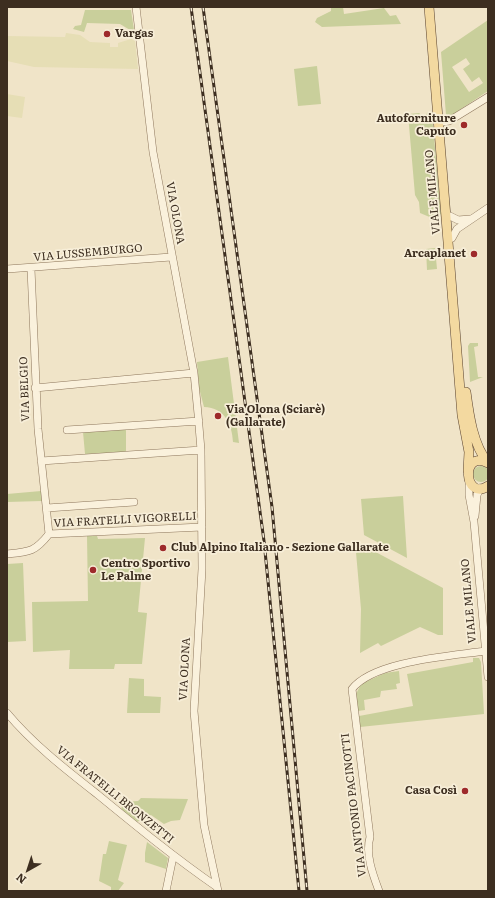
<!DOCTYPE html>
<meta charset="utf-8">
<style>
body{margin:0}
#map{position:relative;width:495px;height:898px;overflow:hidden;background:#f0e4c8;font-family:Literata,serif}
canvas{display:block}
.frame{position:absolute;inset:0;border:8px solid #3d2e20;pointer-events:none}
.north{position:absolute;left:8px;top:850px;width:40px;height:40px;-webkit-text-stroke:3px #f7eed8;paint-order:stroke;rotate:219deg;font-size:11px;font-weight:700;line-height:16px;text-align:center;color:#3d2e20}
.north::after{content:'';display:block;margin:auto;width:14px;height:18px;background:#3d2e20;clip-path:polygon(50% 0,100% 100%,50% 72%,0 100%)}
</style>
<div id="map">
<canvas width="495" height="898"></canvas>
<div class="frame"></div>
<div class="north">N</div>
</div>
<script>
const g = document.querySelector('canvas').getContext('2d');
g.lineJoin = 'round';
function paint(path, color) { g.fillStyle = color; g.fill(path, 'evenodd'); }
function stroke(path, color, width, dash) { g.strokeStyle = color; g.lineWidth = width; g.lineCap = dash ? 'butt' : 'round'; g.setLineDash(dash || []); g.stroke(path); }
function write(font, color, halo, rows, align = 'center') {
  g.font = font + ' Literata,serif'; g.lineWidth = 3.5; g.setLineDash([]); g.textBaseline = 'middle'; g.strokeStyle = halo; g.fillStyle = color; for (const [text, x, y, turn = 0] of rows) {
    g.save(); g.translate(x, y); g.rotate((+turn || 0) * Math.PI / 180); g.textAlign = isNaN(turn) ? turn : align; if (halo) g.strokeText(text, 0, 0); g.fillText(text, 0, 0); g.restore();
  }
}
const farmland = new Path2D(`
 M 66,33 L 80,35 L 90,42 L 110,43 L 110,47 L 118,47 L 118,43 L 131,39 L 135,41 L 138,69 L 34,67 L 7,61 L 7,36 L 65,37 Z
 M 7,94 L 25,97 L 22,118 L 7,116 Z`);
const green = new Path2D(`
 M 331,7 L 343,7 L 344,14 L 384,8 L 390,16 L 396,15 L 401,24 L 322,27 L 315,22 L 317,18 L 331,11 Z
 M 85,10 L 131,10 L 134,30 L 130,30 L 120,24 L 87,23 L 84,32 L 73,29 L 75,26 L 81,25 Z
 M 488,20 L 488,91 L 452,115 L 446,115 L 441,52 ZM 466,58 L 470,64 L 463,69 L 472,82 L 479,77 L 483,83 L 469,92 L 452,67 Z
 M 317,66 L 321,104 L 298,106 L 294,69 Z
 M 428,112 L 432,115 L 441,214 L 432,218 L 420,213 L 419,202 L 415,195 L 408,114 L 419,113 L 424,117 Z
 M 435,248 L 437,269 L 427,270 L 426,249 Z
 M 470,343 L 478,343 L 478,346 L 474,347 L 478,377 L 483,377 L 470,382 L 468,346 Z
 M 228,357 L 239,443 L 233,442 C 232,424 225,408 204,407 L 199,388 L 197,362 Z
 M 126,428 L 126,452 L 85,454 L 83,432 Z
 M473 474a8 8 0 1 1 16 0a8 8 0 1 1-16 0Z
 M 41,491 L 42,501 L 7,502 L 7,494 Z
 M 403,496 L 407,558 L 364,535 L 361,499 Z
 M 87,536 L 97,536 L 98,539 L 145,538 L 138,612 L 147,613 L 142,664 L 115,664 L 114,669 L 69,669 L 70,650 L 33,652 L 32,602 L 88,601 Z
 M 355,541 L 443,588 L 443,635 L 438,635 L 420,627 L 381,646 L 378,643 L 360,653 L 361,609 Z
 M 23,563 L 26,641 L 7,642 L 7,564 Z
 M 473,658 L 479,658 L 481,662 L 484,714 L 360,727 L 359,716 L 413,706 L 407,674 L 473,662 Z
 M 399,671 L 400,683 L 396,684 L 397,689 L 381,691 L 380,697 L 364,700 L 365,710 L 358,711 L 355,696 L 361,684 L 385,673 Z
 M 129,678 L 144,679 L 144,696 L 161,697 L 160,713 L 127,713 Z
 M 141,798 L 188,799 L 180,820 L 171,821 L 164,824 L 151,815 L 137,822 L 121,810 L 123,802 L 138,801 Z
 M 109,841 L 127,845 L 118,880 L 124,883 L 118,891 L 111,891 L 111,887 L 99,881 L 103,854 L 106,854 Z
 M 147,842 L 168,858 L 166,869 L 145,862 L 145,853 Z`);
const minor = new Path2D(`
 M 136,7 L 153,152 L 194,373 L 198,414 L 201,450 L 202,569 L 194,711 L 204,825 L 218,891
 M 443,122 L 449,121 L 488,97
 M 450,216 L 458,220 L 470,219
 M 452,238 L 457,229 L 488,208
 M 7,269 L 171,257
 M 31,269 L 38,429 L 49,534
 M 35,388 L 194,373
 M 67,430 L 199,421
 M 41,461 L 201,450
 M 469,482 L 469,495 L 474,522 L 488,677
 M 47,508 L 134,502
 M 475,516 L 477,495 L 480,488
 M 7,554 C 29,552 35,552 49,534 L 202,527
 M 7,713 C 33,744 65,769 97,794 C 136,826 175,858 217,887
 M 166,891 L 173,857
 M 379,891 C 373,875 365,854 370,837 L 352,689 C 373,661 451,656 485,651`);
const major = new Path2D(`
 M 429,7 L 462,415 L 469,452 L 468,471
 M 466,392 C 469,415 473,445 488,463
 M 488,463 C 460,449 464,502 488,486`);
const rail = new Path2D(`
 M 191,7 L 264,541 L 299,891
 M 203,7 L 272,507 L 307,891`);
const markers = [
 [107,34,4,"#9e2a2b"],
 [464,125,4,"#9e2a2b"],
 [474,254,4,"#9e2a2b"],
 [218,416,4,"#9e2a2b"],
 [163,548,4,"#9e2a2b"],
 [93,570,4,"#9e2a2b"],
 [465,791,4,"#9e2a2b"]
];
const poiNames = [
 ["Vargas",115,34],
 ["Autoforniture",456,119,"right"],
 ["Caputo",456,132,"right"],
 ["Arcaplanet",466,254,"right"],
 ["Via Olona (Sciarè)",226,410],
 ["(Gallarate)",226,423],
 ["Club Alpino Italiano - Sezione Gallarate",171,548],
 ["Centro Sportivo",101,564],
 ["Le Palme",101,577],
 ["Casa Così",457,791,"right"]
];
const streetNames = [
 ["VIALE MILANO",433,192,-95],
 ["VIA OLONA",175,213,80],
 ["VIA LUSSEMBURGO",88,253,-5],
 ["VIA BELGIO",25,389,-92],
 ["VIA FRATELLI VIGORELLI",125,520,-3],
 ["VIALE MILANO",469,601,-95],
 ["VIA OLONA",185,669,-87],
 ["VIA FRATELLI BRONZETTI",115,795,39],
 ["VIA ANTONIO PACINOTTI",354,805,-97]
];
paint(farmland, '#e6deb5');
paint(green, '#c9cf9b');
stroke(minor, '#8d765c', 8);
stroke(major, '#5b4430', 10);
stroke(minor, '#faf1dc', 7);
stroke(major, '#f3d9a0', 9);
stroke(rail, '#3d2e20', 3);
stroke(rail, '#f7eed8', 1.5, [4.5]);
for (const [x, y, r, color] of markers) { const dot = new Path2D(); dot.arc(x, y, r, 0, 2 * Math.PI); g.fillStyle = color; g.fill(dot); stroke(dot, '#f7eed8', 1.5); }
write('bold 11px', '#3d2e20', '#f7eed8', poiNames, 'left');
write('11px', '#3d2e20', '#f7eed8', streetNames);
</script>
